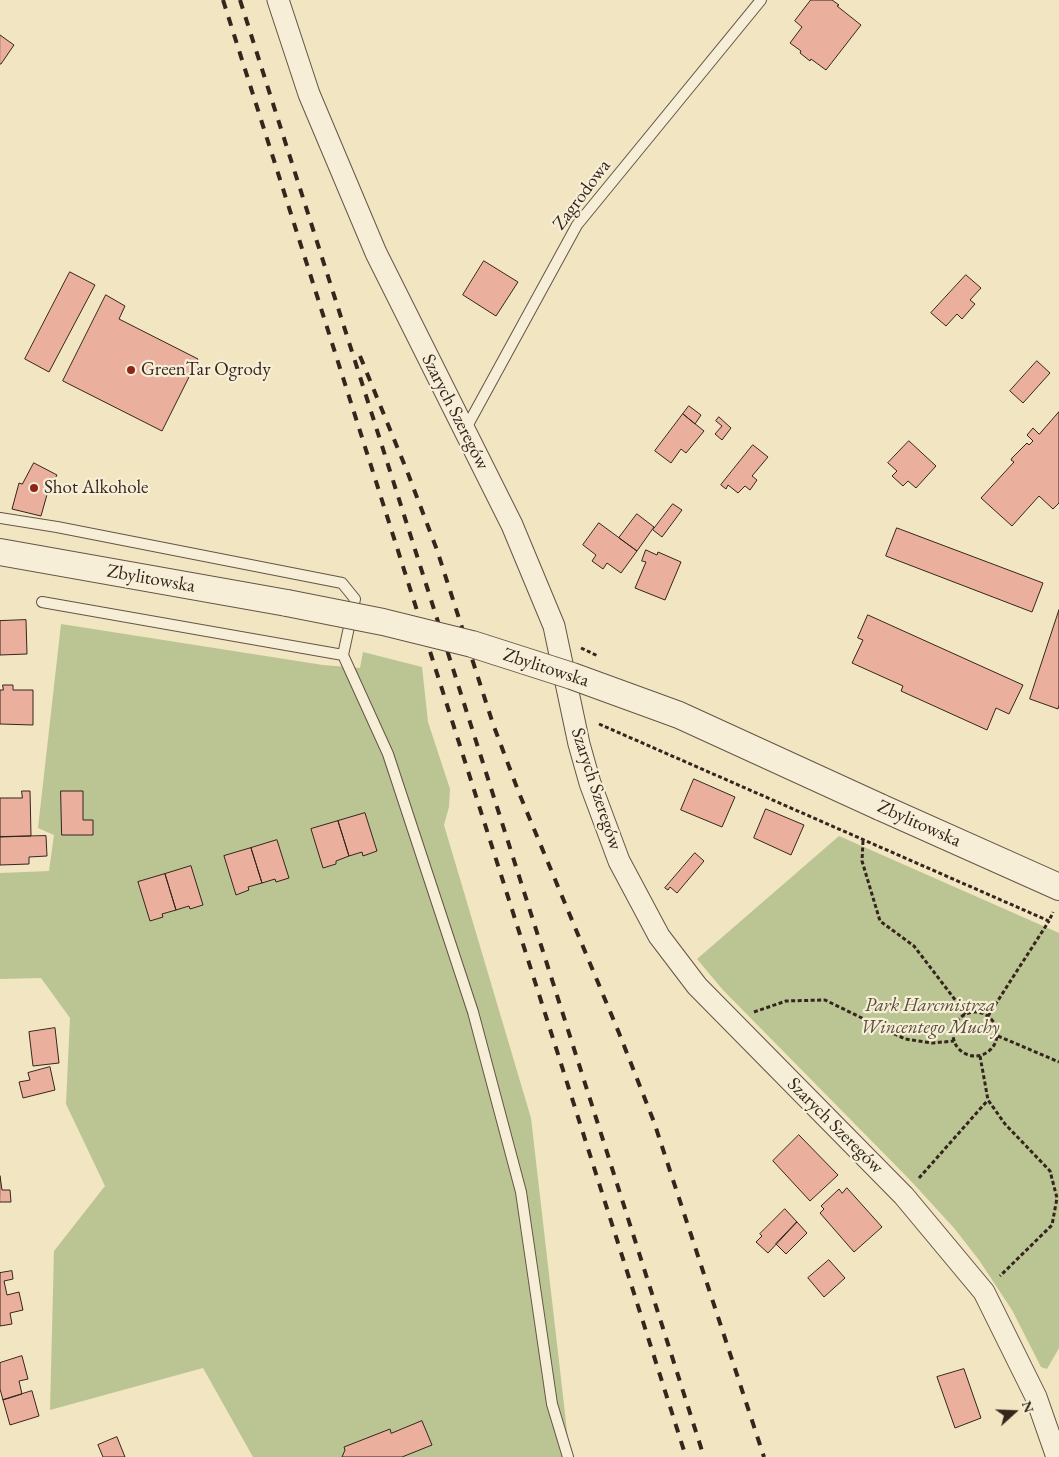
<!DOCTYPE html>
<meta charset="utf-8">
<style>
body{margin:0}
#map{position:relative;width:1059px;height:1457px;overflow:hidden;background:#f2e5c2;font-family:"EB Garamond",serif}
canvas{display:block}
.north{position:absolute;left:989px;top:1387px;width:50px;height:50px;-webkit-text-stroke:4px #f7eed7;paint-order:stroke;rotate:70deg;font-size:14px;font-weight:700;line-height:20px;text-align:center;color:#35251d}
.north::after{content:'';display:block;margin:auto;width:18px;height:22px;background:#35251d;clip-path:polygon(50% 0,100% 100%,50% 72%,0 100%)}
</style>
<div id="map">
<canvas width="1059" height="1457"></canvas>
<div class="north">N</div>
</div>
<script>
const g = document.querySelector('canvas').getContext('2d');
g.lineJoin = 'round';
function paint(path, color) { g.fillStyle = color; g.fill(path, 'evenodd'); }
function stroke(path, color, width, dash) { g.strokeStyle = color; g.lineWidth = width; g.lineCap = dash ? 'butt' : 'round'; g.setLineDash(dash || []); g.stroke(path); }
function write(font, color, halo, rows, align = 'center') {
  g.font = font + ' "EB Garamond",serif'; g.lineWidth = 4.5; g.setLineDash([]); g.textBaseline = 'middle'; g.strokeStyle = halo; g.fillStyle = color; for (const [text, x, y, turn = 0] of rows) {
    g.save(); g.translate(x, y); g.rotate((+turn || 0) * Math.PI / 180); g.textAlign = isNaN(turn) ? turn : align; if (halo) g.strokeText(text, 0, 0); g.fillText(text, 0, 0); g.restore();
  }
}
const green = new Path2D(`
 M 61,624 L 323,665 L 360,668 L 363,652 L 422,667 L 428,722 L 450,789 L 449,807 L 444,825 L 531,1118 L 570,1457 L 253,1457 L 203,1368 L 50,1410 L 54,1251 L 105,1186 L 66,1104 L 70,1018 L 41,978 L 0,979 L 0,873 L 49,871 L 54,835 L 38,828 Z
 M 839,836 L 1059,933 L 1059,1348 L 1047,1369 L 1041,1367 L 1012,1310 L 979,1260 L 954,1228 L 910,1180 L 723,990 L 697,959 Z`);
const building = new Path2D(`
 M 811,0 L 832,0 L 839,5 L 837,6 L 861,25 L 826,70 L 811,59 L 810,61 L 800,53 L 801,51 L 790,43 L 802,27 L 795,21 Z
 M 0,35 L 14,45 L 1,64 L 0,64 Z
 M 484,261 L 518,282 L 496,316 L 463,295 Z
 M 70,272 L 95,285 L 49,372 L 25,359 Z
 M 966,275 L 981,288 L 970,300 L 975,304 L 962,319 L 957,314 L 946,326 L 931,313 Z
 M 106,295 L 125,306 L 119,319 L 198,359 L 162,431 L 63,381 Z
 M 1037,361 L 1050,373 L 1023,403 L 1010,391 Z
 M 689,406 L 701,415 L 695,424 L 683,414 Z
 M 1059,412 L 1059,503 L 1053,509 L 1039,496 L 1012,526 L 981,498 L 1014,462 L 1011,460 L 1012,458 L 1027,443 L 1029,445 L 1033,441 L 1027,435 L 1033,428 L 1039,434 Z
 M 683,414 L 704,431 L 686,453 L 681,449 L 671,463 L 655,451 Z
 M 719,417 L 731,428 L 722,440 L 715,434 L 722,426 L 716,421 Z
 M 909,441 L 936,466 L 916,488 L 908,481 L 903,486 L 892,476 L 897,471 L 888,463 Z
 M 753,445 L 768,457 L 752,476 L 757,480 L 750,490 L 745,486 L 738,493 L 728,485 L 726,489 L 721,485 Z
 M 34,463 L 57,475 L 48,491 L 41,516 L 12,509 L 19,483 L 22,484 Z
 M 673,504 L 682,510 L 662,537 L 653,530 Z
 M 637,514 L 654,527 L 637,551 L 619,538 Z
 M 599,523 L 637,551 L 621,573 L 607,563 L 603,569 L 592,561 L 596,555 L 583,545 Z
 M 897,528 L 1043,583 L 1032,612 L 886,556 Z
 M 646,550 L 657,555 L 658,552 L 681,562 L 665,600 L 635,588 L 646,562 L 642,561 Z
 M 1059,610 L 1059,705 L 1058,709 L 1030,699 Z
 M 868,615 L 1023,685 L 1009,714 L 996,708 L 987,730 L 901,691 L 903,686 L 852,663 L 863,640 L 858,638 Z
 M 26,620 L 27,654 L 0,655 L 0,621 Z
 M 3,685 L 13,685 L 13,690 L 33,690 L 33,725 L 0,724 L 0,690 L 3,690 Z
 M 694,779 L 735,797 L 722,827 L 681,810 Z
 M 22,791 L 30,791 L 31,836 L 0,837 L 0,798 L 22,798 Z
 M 61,791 L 83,791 L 83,820 L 93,820 L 93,835 L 62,835 Z
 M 766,809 L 804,825 L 791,855 L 754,838 Z
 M 365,813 L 377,851 L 363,856 L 362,852 L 349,856 L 338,821 Z
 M 338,821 L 349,856 L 336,861 L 336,864 L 323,868 L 311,829 Z
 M 46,836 L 47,856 L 29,857 L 29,864 L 0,865 L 0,837 Z
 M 277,840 L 289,878 L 276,882 L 275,879 L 262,883 L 251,848 Z
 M 251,848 L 262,883 L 248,887 L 249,890 L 236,895 L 224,856 Z
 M 695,853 L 704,861 L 677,893 L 670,887 L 668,890 L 665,888 Z
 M 191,866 L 203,905 L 190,909 L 189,906 L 176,910 L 165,874 Z
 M 165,874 L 176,910 L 162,914 L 163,917 L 150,921 L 138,882 Z
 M 55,1028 L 59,1063 L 33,1066 L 29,1032 Z
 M 50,1067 L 55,1090 L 23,1098 L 19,1082 L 30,1080 L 28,1073 Z
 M 799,1135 L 838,1175 L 810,1201 L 773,1161 Z
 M 0,1176 L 2,1190 L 10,1190 L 11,1202 L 0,1202 Z
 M 847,1188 L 882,1227 L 854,1252 L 820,1213 L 824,1209 L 821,1206 L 839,1189 L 842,1193 Z
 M 785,1209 L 797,1222 L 768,1253 L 756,1242 L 762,1236 L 760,1234 Z
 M 797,1222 L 807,1233 L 786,1254 L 776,1244 Z
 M 829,1260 L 845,1278 L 824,1297 L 808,1278 Z
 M 12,1271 L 13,1279 L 4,1281 L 7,1295 L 19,1292 L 23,1310 L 10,1313 L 12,1324 L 0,1326 L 0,1273 Z
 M 22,1356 L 28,1379 L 19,1381 L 22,1394 L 3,1400 L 0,1389 L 0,1363 Z
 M 964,1369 L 981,1418 L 955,1428 L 937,1377 Z
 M 32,1391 L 39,1416 L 10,1425 L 3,1400 Z
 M 422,1421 L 432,1445 L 402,1457 L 342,1457 L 345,1450 L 344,1447 L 390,1429 L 391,1433 Z
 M 117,1437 L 125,1457 L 103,1457 L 98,1445 Z`);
const path = new Path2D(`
 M 581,648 L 598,656
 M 599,724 L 1049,921 L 1053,912
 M 863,841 L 862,861 L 880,921 L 914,946 L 966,1014
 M953 1034a22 22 0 1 1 44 0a22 22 0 1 1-44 0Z
 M 754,1012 L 786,1001 L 825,1000 L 905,1039 L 932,1043 L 954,1041
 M 988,1016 L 1049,921
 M 998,1036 L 1059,1062
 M 980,1056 L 988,1100 L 1005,1124 L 1050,1171 L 1057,1198 L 1052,1225 L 1000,1276
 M 919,1178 L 988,1100`);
const service = new Path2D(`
 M 465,430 L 577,225 L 761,0
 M 0,518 L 57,527 L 342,583 L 355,599 L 343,655 L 42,602
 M 343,655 L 388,754 L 473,1012 L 521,1192 L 552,1404 L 568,1457`);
const minor = new Path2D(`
 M 278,0 L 309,94 L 376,253 L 512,525 L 554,626 L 579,744 L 590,783 L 619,861 L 659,936 L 697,986 L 904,1196 L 984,1292 L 1036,1397 L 1057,1457`);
const tertiary = new Path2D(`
 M 0,552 L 287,603
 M 880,807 L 1059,887`);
const rail = new Path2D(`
 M 223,0 L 686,1457
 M 240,0 L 704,1457
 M 360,356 L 407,471 L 437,550 L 493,724 L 519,793 L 619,1033 L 654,1122 L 764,1457`);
const tertiaryBridge = new Path2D(`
 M 287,603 L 383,622 L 472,644 L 572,676 L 679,715 L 880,807`);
const markers = [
 [131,370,5,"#8f2418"],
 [34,488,5,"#8f2418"]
];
const streetNames = [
 ["Zagrodowa",582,195,-53],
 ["Szarych Szeregów",455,412,63],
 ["Zbylitowska",151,579,10],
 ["Zbylitowska",546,668,18],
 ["Szarych Szeregów",596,789,72],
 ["Zbylitowska",919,824,24],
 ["Szarych Szeregów",835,1126,45]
];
const poiNames = [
 ["GreenTar Ogrody",141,370],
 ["Shot Alkohole",44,488]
];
const parkNames = [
 ["Park Harcmistrza",930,1006],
 ["Wincentego Muchy",930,1028]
];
paint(green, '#bac593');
paint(building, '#eab09d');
stroke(building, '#35251d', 1);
stroke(service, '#645546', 12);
stroke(minor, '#645546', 23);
stroke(tertiary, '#645546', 28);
stroke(path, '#35251d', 3, [4, 2.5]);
stroke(service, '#f7eed7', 10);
stroke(minor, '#f7eed7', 21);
stroke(tertiary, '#f7eed7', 26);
stroke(rail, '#35251d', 4, [9, 9]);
stroke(tertiaryBridge, '#645546', 28, []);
stroke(tertiaryBridge, '#f7eed7', 26);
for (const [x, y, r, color] of markers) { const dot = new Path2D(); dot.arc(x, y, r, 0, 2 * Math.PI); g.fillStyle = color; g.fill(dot); stroke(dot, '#f7eed7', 2); }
write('19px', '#35251d', '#f7eed7', streetNames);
write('19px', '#35251d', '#f7eed7', poiNames, 'left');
write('italic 19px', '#564d3a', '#f7eed7', parkNames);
</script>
